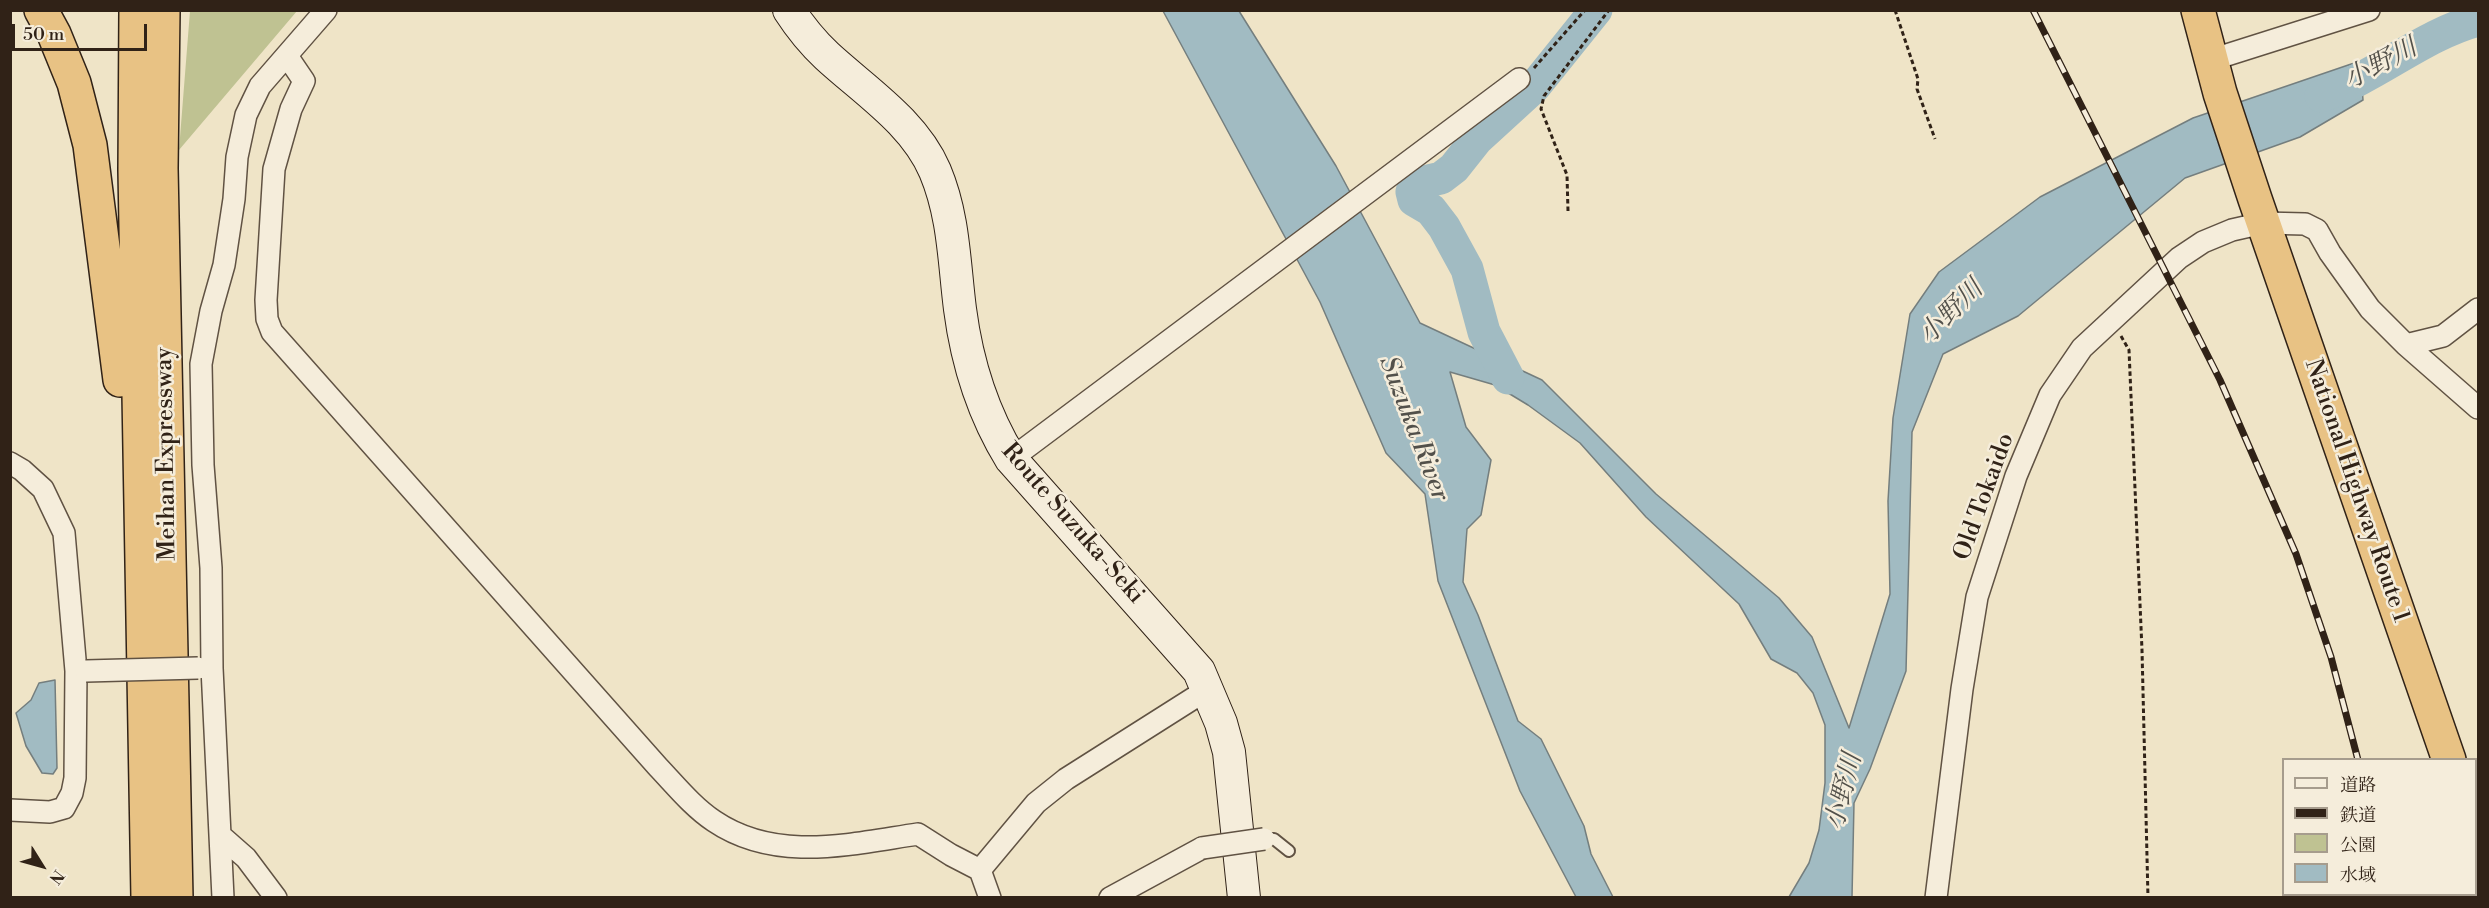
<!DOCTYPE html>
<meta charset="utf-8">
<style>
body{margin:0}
#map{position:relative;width:2489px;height:908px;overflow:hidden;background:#efe4c7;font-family:"Libre Bodoni","Noto Serif JP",serif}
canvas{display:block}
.frame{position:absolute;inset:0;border:12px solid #302217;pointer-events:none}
.legend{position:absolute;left:2282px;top:758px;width:195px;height:138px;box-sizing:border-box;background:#f5eddb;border:2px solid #a69c8d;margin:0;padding:8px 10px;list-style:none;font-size:18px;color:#302217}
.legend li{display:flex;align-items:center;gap:12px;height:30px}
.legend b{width:30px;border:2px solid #a69c8d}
.north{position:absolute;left:12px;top:836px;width:60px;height:60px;-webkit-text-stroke:4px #f5eddb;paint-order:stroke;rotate:127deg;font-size:16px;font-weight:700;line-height:24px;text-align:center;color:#302217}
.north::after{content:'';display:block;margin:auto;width:21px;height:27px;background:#302217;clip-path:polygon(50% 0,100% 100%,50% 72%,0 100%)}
.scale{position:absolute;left:12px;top:24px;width:135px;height:27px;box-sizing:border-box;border:3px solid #302217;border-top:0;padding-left:8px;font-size:18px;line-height:21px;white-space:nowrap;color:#302217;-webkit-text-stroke:4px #f5eddb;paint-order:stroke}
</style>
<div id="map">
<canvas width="2489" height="908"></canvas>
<div class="frame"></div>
<ul class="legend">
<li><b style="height:8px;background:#f5eddb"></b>道路</li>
<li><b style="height:8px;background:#302217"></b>鉄道</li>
<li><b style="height:16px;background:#bfc292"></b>公園</li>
<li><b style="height:16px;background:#a1bbc2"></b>水域</li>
</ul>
<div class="north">N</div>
<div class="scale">50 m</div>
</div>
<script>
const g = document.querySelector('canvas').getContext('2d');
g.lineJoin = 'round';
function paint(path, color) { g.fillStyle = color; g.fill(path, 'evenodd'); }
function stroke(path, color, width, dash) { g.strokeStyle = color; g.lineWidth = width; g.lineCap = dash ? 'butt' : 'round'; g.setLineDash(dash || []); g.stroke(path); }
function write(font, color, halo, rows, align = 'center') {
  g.font = font + ' "Libre Bodoni","Noto Serif JP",serif'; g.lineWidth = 5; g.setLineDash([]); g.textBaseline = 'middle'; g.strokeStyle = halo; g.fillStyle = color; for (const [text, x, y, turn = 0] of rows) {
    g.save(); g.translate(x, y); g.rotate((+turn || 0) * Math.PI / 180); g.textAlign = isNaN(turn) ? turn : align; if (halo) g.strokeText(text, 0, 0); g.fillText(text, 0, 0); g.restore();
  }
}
const green = new Path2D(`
 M 190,10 L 297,11 L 179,150 L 190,11 Z`);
const water = new Path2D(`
 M 1163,11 L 1239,11 L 1336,166 L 1420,323 L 1542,380 L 1656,494 L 1779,598 L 1812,637 L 1849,728 L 1890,594 L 1888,501 L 1893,418 L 1910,314 L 1939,272 L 2040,197 L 2193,118 L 2360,61 L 2363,100 L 2300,137 L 2185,178 L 2018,316 L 1943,354 L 1912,432 L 1906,671 L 1870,769 L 1854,803 L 1852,897 L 1789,897 L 1809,863 L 1819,830 L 1825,783 L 1825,725 L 1813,693 L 1797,673 L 1771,659 L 1739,604 L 1646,517 L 1580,443 L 1528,405 L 1495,385 L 1450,372 L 1466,427 L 1491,460 L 1481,515 L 1467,529 L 1463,582 L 1478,615 L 1518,721 L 1541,739 L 1584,826 L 1591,854 L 1613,897 L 1576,897 L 1520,791 L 1438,581 L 1425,494 L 1386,453 L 1320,302 Z
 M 55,680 L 57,768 L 53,774 L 42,773 L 26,746 L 16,713 L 31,700 L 39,683 Z`);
const river = new Path2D(`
 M 2321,96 C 2377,77 2422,35 2478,20
 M 1508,378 L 1484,332 L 1467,269 L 1444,227 L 1431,210 L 1414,200 L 1412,192 L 1419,183 L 1441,178 L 1454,168 L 1477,139 L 1535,86 L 1596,10`);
const path = new Path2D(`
 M 1895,10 L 1918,79 L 1917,89 L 1935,139
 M 1534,68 L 1585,10
 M 1568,211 L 1567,175 L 1541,109 L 1544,96 L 1609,10
 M 2121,336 L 2129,350 L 2142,650 L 2148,898`);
const lane = new Path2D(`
 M 1264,839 L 1274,839 L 1289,851`);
const street = new Path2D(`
 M 287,56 L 304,81 L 291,109 L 274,169 L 266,300 L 267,319 L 272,332 L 658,767 C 676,786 693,807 714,821 C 776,863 850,844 918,834 L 951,855 L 980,870 L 990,898
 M 2211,60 L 2369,10
 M 2406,345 L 2443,336 L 2478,309
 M 1011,459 L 1519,79
 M 10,463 L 22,470 L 43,489 L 64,533 L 76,671 L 75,778 L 72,793 L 64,808 L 50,812 L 10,810
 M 221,836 L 246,858 L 276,898
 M 980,870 L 1036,803 L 1066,779 L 1208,689
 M 223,898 L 212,668 L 211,568 L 203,465 L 201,364 L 211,311 L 224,265 L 234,199 L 237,157 L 246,115 L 260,86 L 326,10
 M 1110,898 L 1202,848
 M 1936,898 L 1962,689 L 1977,597 L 2016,476 L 2050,395 L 2082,348 L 2179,258 L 2203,242 L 2232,230 L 2263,223 L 2305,224 L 2317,230 L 2330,253 L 2370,309 L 2406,345 L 2478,408`);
const secondary = new Path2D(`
 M 789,10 C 800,27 812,42 827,56 C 865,91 914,122 935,171 C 954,216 954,262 960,309 C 967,363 982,412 1011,459 L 1199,671 L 1221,723 L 1229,752 L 1244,898`);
const highway = new Path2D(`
 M 41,10 L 54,34 L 74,83 L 90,145 L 120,380
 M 136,10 L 135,170 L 148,898
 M 163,10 L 161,168 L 176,898
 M 2198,10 L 2220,93 L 2255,199 L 2449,760
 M 2476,823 L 2478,830`);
const rail = new Path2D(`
 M 2033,10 L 2220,380 L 2296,554 L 2331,657 L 2358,760
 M 2382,894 L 2382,898`);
const streetBridge = new Path2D(`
 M 86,671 L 198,668
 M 1202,848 L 1264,839`);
const streetNames = [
 ["Meihan Expressway",167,454,-91],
 ["National Highway Route 1",2356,491,71],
 ["Old Tokaido",1985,497,-70],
 ["Route Suzuka-Seki",1072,524,49]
];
const waterNames = [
 ["小野川",2381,65,-28],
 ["小野川",1952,313,-45],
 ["Suzuka River",1413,429,69],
 ["小野川",1845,792,-76]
];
paint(green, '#bfc292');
paint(water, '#a1bbc2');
stroke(water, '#747e7e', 1.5);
stroke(river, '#a1bbc2', 33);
stroke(lane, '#605243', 14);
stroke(street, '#605243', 24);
stroke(secondary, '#302217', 34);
stroke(highway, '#302217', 36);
stroke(path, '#302217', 3, [4.5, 3]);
stroke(lane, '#f5eddb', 10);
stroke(street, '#f5eddb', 21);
stroke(secondary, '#f5eddb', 32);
stroke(highway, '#e8c284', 33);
stroke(rail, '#302217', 7);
stroke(rail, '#f5eddb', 4.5, [14]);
stroke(streetBridge, '#605243', 24, []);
stroke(streetBridge, '#f5eddb', 21);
write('24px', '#302217', '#f5eddb', streetNames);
write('italic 26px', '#52504a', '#f5eddb', waterNames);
</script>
